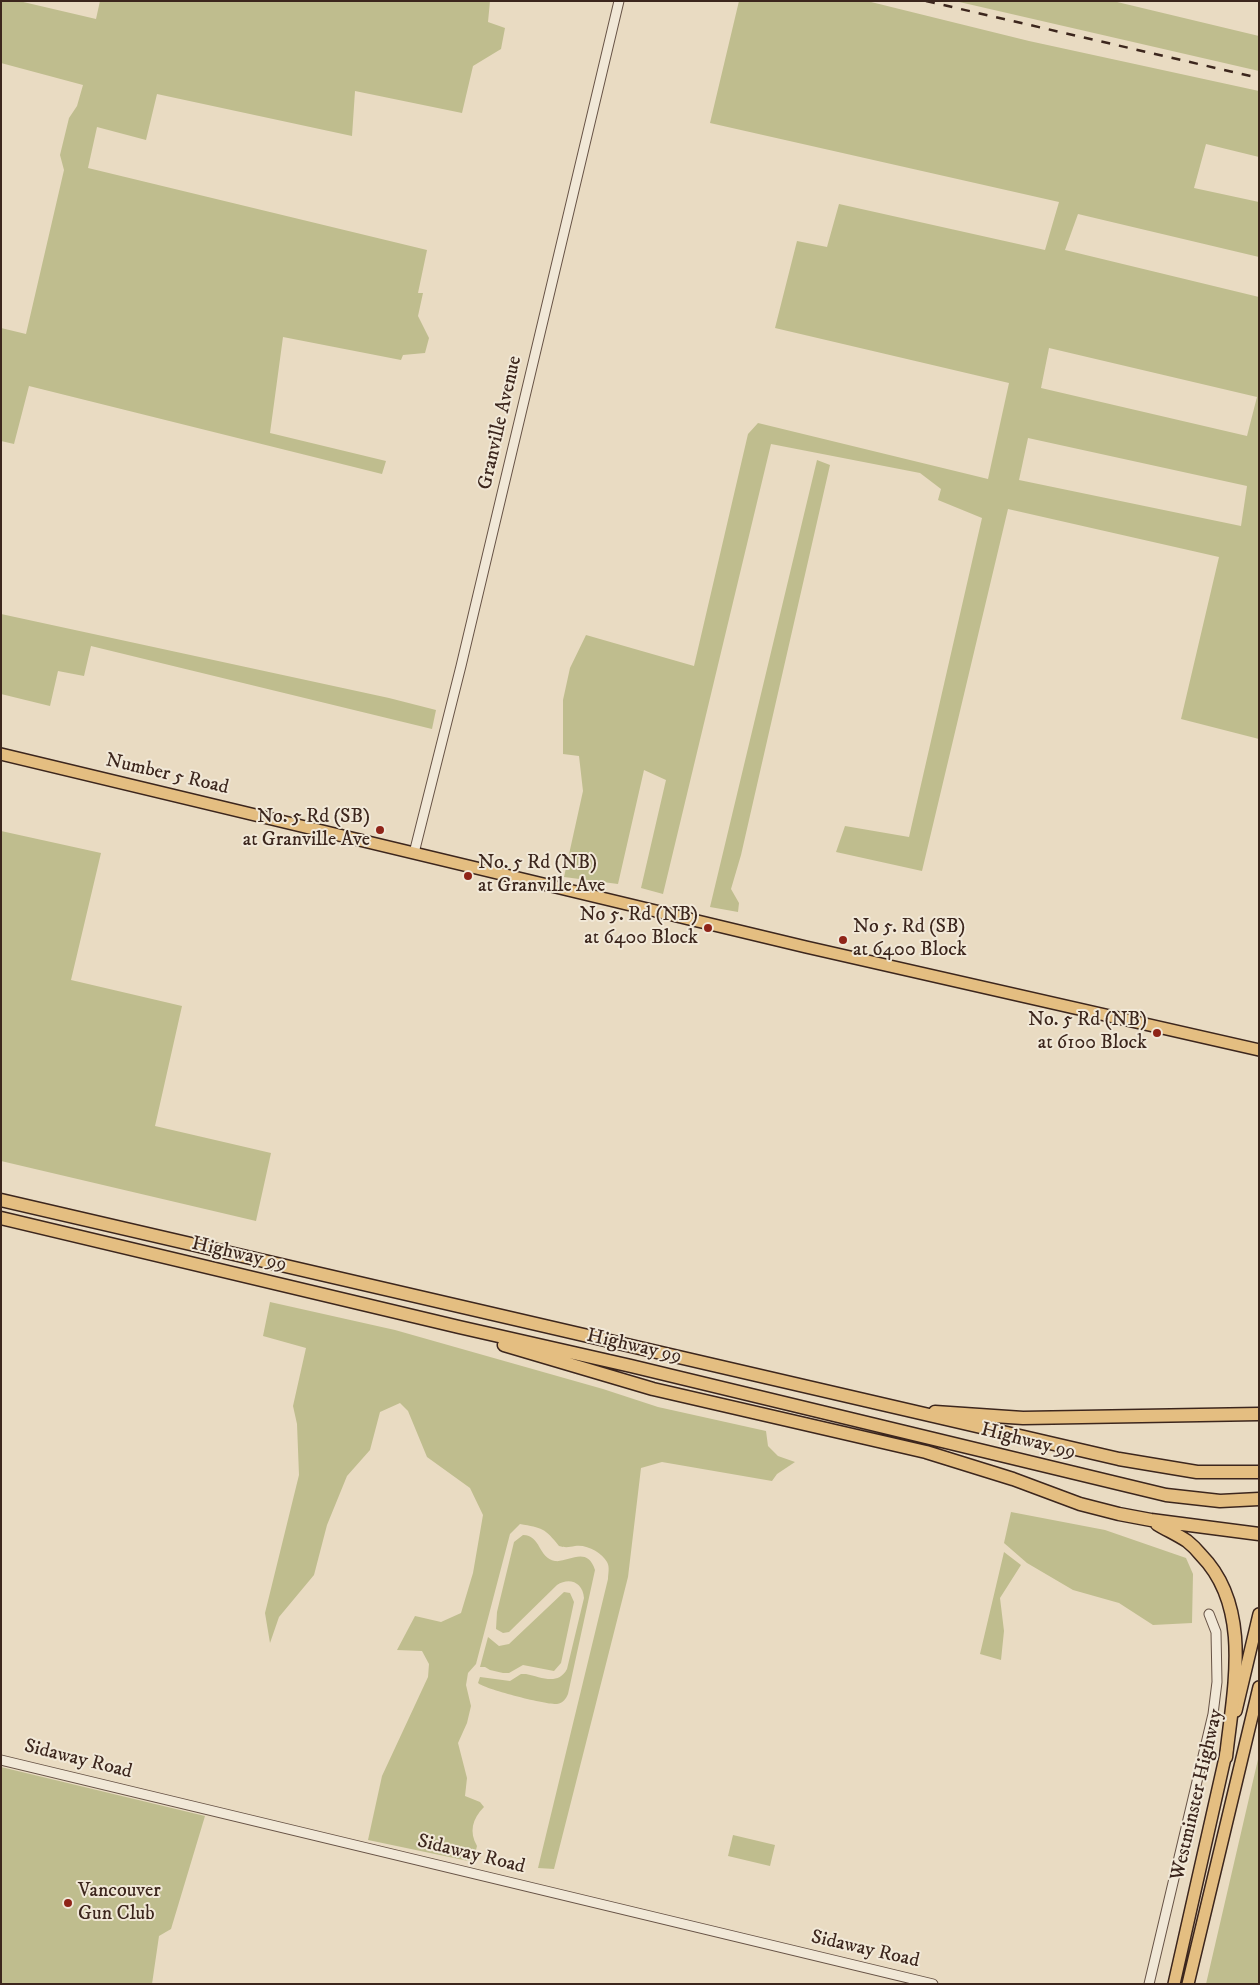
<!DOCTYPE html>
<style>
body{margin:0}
#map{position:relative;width:1260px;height:1985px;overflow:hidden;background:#e9dbc2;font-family:"IM FELL DW Pica",serif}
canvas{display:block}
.frame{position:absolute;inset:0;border:2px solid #3c261d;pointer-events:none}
</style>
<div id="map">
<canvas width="1260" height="1985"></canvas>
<div class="frame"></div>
</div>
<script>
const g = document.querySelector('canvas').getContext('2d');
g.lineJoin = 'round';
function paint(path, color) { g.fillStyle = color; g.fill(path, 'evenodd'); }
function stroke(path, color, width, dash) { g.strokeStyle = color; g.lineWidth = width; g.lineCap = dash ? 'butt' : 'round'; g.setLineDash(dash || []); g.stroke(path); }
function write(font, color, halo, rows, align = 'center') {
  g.font = font + ' "IM FELL DW Pica",serif'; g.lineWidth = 4; g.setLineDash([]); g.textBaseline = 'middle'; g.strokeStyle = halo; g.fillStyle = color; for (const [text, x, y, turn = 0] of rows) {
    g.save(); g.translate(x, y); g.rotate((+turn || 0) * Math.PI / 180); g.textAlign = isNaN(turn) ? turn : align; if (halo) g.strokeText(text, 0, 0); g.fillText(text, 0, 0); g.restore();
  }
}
const green = new Path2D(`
 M 1,1 L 19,1 L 96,19 L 100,1 L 490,1 L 488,22 L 505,28 L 501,49 L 473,66 L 462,113 L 355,91 L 352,136 L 157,94 L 146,140 L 97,127 L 88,168 L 427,250 L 418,293 L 423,293 L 418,316 L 429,338 L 425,353 L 403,355 L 401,360 L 283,337 L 270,433 L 386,461 L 382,474 L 29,386 L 14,444 L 1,441 L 1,328 L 26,334 L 64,170 L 60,155 L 69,118 L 77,106 L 83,85 L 1,63 Z
 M 739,1 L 867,1 L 1029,41 L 1259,91 L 1259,157 L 1206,144 L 1194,188 L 1259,202 L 1259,257 L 1078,214 L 1065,250 L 1259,297 L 1259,739 L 1181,719 L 1219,557 L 1008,509 L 922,871 L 836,852 L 845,826 L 909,837 L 982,518 L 938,500 L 941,489 L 920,473 L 771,444 L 663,894 L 641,888 L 666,780 L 644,770 L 618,884 L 564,877 L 583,791 L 579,756 L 563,754 L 563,700 L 570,668 L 586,635 L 694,666 L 748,434 L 758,423 L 988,479 L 1009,383 L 775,328 L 797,241 L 827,247 L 839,204 L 1045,250 L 1059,202 L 710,123 ZM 1049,348 L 1257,397 L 1247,436 L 1041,388 ZM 1028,438 L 1247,486 L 1241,526 L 1019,480 Z
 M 955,1 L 1113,1 L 1259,36 L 1259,71 Z
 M 817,460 L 830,465 L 741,855 L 731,889 L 739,903 L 738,912 L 710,907 Z
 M 1,614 L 389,698 L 436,710 L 432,729 L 91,646 L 84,676 L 58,671 L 50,706 L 1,694 Z
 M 1,831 L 101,853 L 71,980 L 182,1006 L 155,1126 L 271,1153 L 256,1221 L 1,1161 Z
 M 270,1302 L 395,1330 L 603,1389 L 658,1407 L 766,1431 L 768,1446 L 778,1456 L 795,1462 L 777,1474 L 772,1481 L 662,1462 L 641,1468 L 628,1577 L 554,1869 L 538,1868 L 608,1579 C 608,1574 610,1567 607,1562 C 602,1553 587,1544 575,1546 C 569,1547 566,1548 559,1546 C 545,1528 542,1528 520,1524 L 510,1534 L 476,1664 L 468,1673 L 466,1685 L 471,1706 L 467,1723 L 458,1743 L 467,1778 L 465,1796 L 480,1802 L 484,1807 C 472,1819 469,1832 477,1846 L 473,1862 L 368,1840 L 382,1776 L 428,1677 L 429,1664 L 422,1651 L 397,1650 L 415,1616 L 441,1622 L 461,1613 L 473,1573 L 483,1515 L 470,1488 L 427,1457 L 408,1411 L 400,1403 L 380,1412 L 370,1450 L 347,1476 L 327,1525 L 314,1575 L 279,1617 L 270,1643 L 265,1613 L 299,1475 L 297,1424 L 293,1406 L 306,1348 L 263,1336 Z
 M 1011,1512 L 1105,1530 L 1186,1558 L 1193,1574 L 1192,1623 L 1153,1625 L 1119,1603 L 1073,1590 L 1027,1563 L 1004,1543 Z
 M 523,1535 C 541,1535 538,1558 555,1561 C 568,1563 587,1545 595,1570 L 568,1694 C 566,1699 563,1703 557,1704 C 547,1705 484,1689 478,1683 L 480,1677 L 510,1681 L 521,1674 L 526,1674 C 541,1677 558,1686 567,1669 L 584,1598 C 583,1582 569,1577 557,1585 L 509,1632 L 503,1633 L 496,1629 L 497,1612 L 514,1542 Z
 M 1004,1552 L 1021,1565 L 1000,1598 L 1004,1631 L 1001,1660 L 980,1654 Z
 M 564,1592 L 570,1593 L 574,1602 L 561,1663 L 554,1671 L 523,1665 L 509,1673 L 503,1673 L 490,1670 L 485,1667 L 480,1667 L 488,1637 L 499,1646 L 509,1644 Z
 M 1259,1755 L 1259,1984 L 1206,1984 Z
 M 1,1767 L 205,1816 L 171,1929 L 159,1936 L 152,1984 L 1,1984 Z
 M 733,1835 L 775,1845 L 770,1866 L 728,1856 Z`);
const minor = new Path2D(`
 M 414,853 L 461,666 L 619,1
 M 1,1760 L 933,1984
 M 1149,1984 L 1213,1714 L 1217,1682 L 1216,1632 L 1209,1614`);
const major = new Path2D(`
 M 1,754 L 806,947 L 1259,1050
 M 1236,1711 L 1259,1614
 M 1174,1984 L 1227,1749
 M 1188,1984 L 1259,1687`);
const highway = new Path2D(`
 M 1,1200 L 1119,1459 L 1197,1472 L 1259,1472
 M 1,1218 L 459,1327 L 631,1366 L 1166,1495 L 1220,1501 L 1259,1499
 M 504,1345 L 653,1389 L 926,1452 L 1013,1479 L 1080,1504 L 1119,1514 L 1151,1520 L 1259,1534
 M 935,1412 L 1023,1418 L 1259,1414
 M 1157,1524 C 1167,1530 1178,1535 1187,1541 C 1192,1545 1197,1550 1201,1555 C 1253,1608 1233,1691 1226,1757`);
const rail = new Path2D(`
 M 926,1 L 1259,78`);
const markers = [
 [380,830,5,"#8f2418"],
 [468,876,5,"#8f2418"],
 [708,928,5,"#8f2418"],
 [843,940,5,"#8f2418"],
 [1157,1033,5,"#8f2418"],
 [68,1903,5,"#8f2418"]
];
const streetNames = [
 ["Granville Avenue",501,423,-77],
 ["Number 5 Road",167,775,13],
 ["Highway 99",239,1255,13],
 ["Highway 99",634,1347,13],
 ["Highway 99",1028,1442,14],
 ["Sidaway Road",78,1760,14],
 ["Westminster Highway",1198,1795,-77],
 ["Sidaway Road",471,1855,14],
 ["Sidaway Road",865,1950,13]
];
const poiNames = [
 ["No. 5 Rd (SB)",370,818],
 ["at Granville Ave",370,841],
 ["No. 5 Rd (NB)",478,864,"left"],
 ["at Granville Ave",478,887,"left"],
 ["No 5. Rd (NB)",698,916],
 ["at 6400 Block",698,939],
 ["No 5. Rd (SB)",853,928,"left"],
 ["at 6400 Block",853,951,"left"],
 ["No. 5 Rd (NB)",1147,1021],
 ["at 6100 Block",1147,1044],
 ["Vancouver",78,1892,"left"],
 ["Gun Club",78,1915,"left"]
];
paint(green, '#bfbd8e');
stroke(minor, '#675346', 11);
stroke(major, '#3c261d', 14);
stroke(highway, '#3c261d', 15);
stroke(minor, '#f1e8d7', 9);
stroke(major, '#e4be81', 11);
stroke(highway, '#e4be81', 12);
stroke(rail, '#3c261d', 2.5, [9, 9]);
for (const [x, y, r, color] of markers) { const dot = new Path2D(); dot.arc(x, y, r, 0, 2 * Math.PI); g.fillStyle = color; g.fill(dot); stroke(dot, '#f1e8d7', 2); }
write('20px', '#3c261d', '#f1e8d7', streetNames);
write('20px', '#3c261d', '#f1e8d7', poiNames, 'right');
</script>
